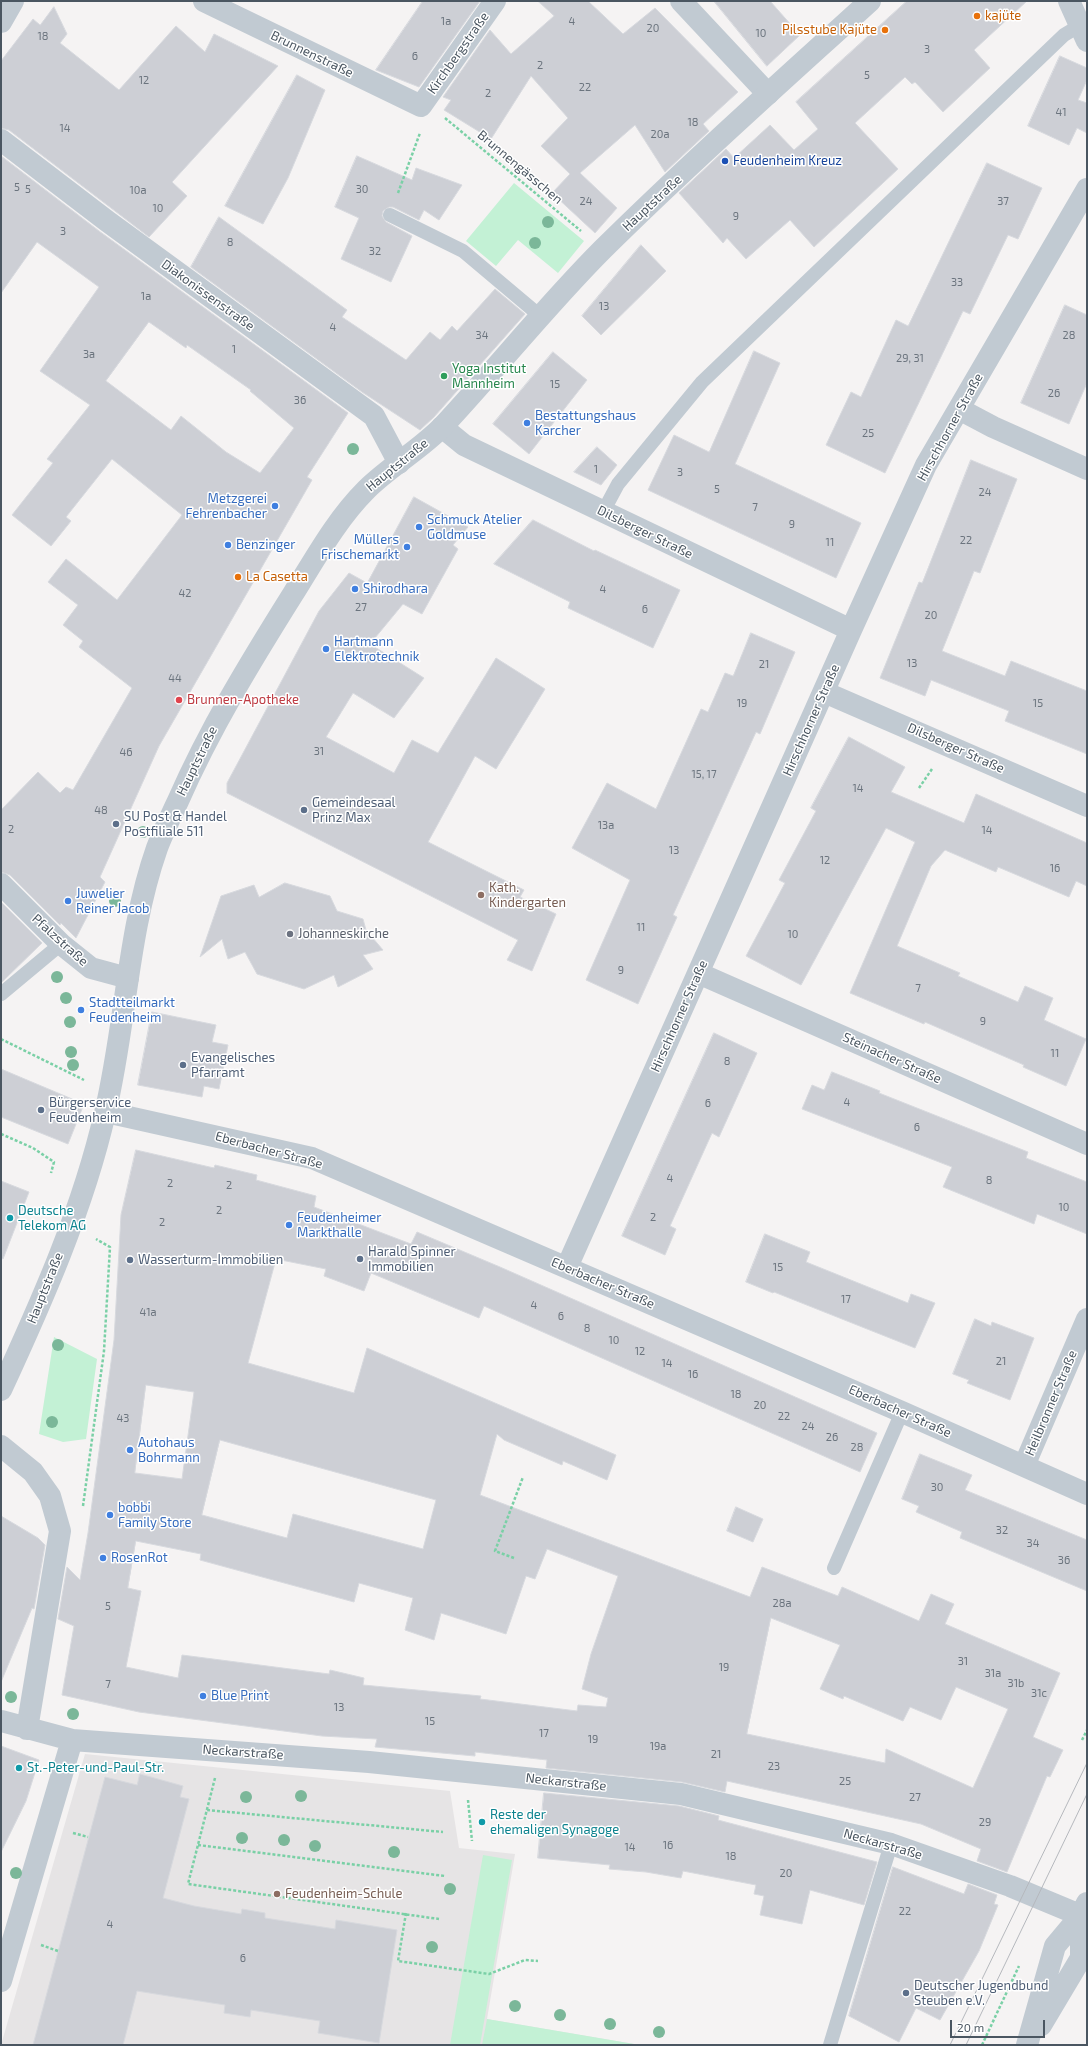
<!DOCTYPE html>
<meta charset="utf-8">
<style>
body{margin:0}
#map{position:relative;width:1088px;height:2046px;overflow:hidden;background:#f5f3f3;font-family:"Exo 2",sans-serif}
canvas{display:block}
.frame{position:absolute;inset:0;border:2px solid #4a5661;pointer-events:none}
.scale{position:absolute;left:950px;top:2020px;width:95px;height:18px;box-sizing:border-box;border:2px solid #4a5661;border-top:0;padding-left:5px;font-size:12px;line-height:14px;white-space:nowrap;color:#4a5661;-webkit-text-stroke:3px #fff;paint-order:stroke}
</style>
<div id="map">
<canvas width="1088" height="2046"></canvas>
<div class="frame"></div>
<div class="scale">20 m</div>
</div>
<script>
const g = document.querySelector('canvas').getContext('2d');
g.lineJoin = 'round';
function paint(path, color) { g.fillStyle = color; g.fill(path, 'evenodd'); }
function stroke(path, color, width, dash) { g.strokeStyle = color; g.lineWidth = width; g.lineCap = dash ? 'butt' : 'round'; g.setLineDash(dash || []); g.stroke(path); }
function write(font, color, halo, rows, align = 'center') {
  g.font = font + ' "Exo 2",sans-serif'; g.lineWidth = 3; g.setLineDash([]); g.textBaseline = 'middle'; g.strokeStyle = halo; g.fillStyle = color; for (const [text, x, y, turn = 0] of rows) {
    g.save(); g.translate(x, y); g.rotate((+turn || 0) * Math.PI / 180); g.textAlign = isNaN(turn) ? turn : align; if (halo) g.strokeText(text, 0, 0); g.fillText(text, 0, 0); g.restore();
  }
}
const education = new Path2D(`
 M 85,1754 L 450,1791 L 459,1848 L 515,1854 L 487,2019 L 640,2045 L 1,2045 Z`);
const green = new Path2D(`
 M 514,183 L 584,241 L 558,273 L 518,240 L 496,266 L 466,241 Z
 M 54,1337 L 97,1359 L 86,1439 L 63,1442 L 39,1434 Z
 M 483,1855 L 512,1860 L 480,2045 L 450,2045 Z
 M 487,2019 L 640,2045 L 482,2045 Z`);
const building = new Path2D(`
 M 423,1 L 480,1 L 419,87 L 376,70 Z
 M 538,1 L 588,1 L 623,34 L 655,8 L 738,92 L 703,124 L 709,131 L 665,172 L 635,125 L 580,173 L 617,208 L 595,233 L 552,193 L 570,174 L 541,146 L 568,118 L 531,76 L 491,139 L 444,110 L 451,100 L 443,97 L 490,30 L 511,54 L 554,16 Z
 M 714,1 L 770,1 L 800,35 L 767,66 Z
 M 907,1 L 1027,1 L 974,50 L 990,68 L 943,112 L 915,82 L 912,84 L 905,77 L 855,123 L 898,169 L 855,209 L 814,247 L 790,220 L 746,259 L 727,238 L 723,243 L 679,193 L 726,149 L 734,158 L 770,125 L 794,150 L 818,129 L 796,102 Z
 M 54,7 L 67,34 L 60,43 L 119,90 L 176,26 L 205,52 L 214,34 L 278,66 L 172,182 L 187,196 L 149,237 L 9,130 L 1,128 L 1,61 L 33,19 L 40,25 Z
 M 1060,56 L 1087,68 L 1087,80 L 1078,100 L 1087,103 L 1087,133 L 1077,128 L 1069,145 L 1028,126 Z
 M 297,75 L 325,90 L 288,178 L 263,224 L 225,206 Z
 M 1,156 L 99,231 L 348,413 L 307,477 L 312,480 L 159,746 L 100,877 L 105,882 L 76,938 L 61,923 L 60,925 L 10,875 L 1,872 L 1,810 L 38,772 L 60,793 L 66,787 L 73,790 L 132,688 L 79,647 L 83,641 L 63,625 L 78,605 L 48,582 L 66,559 L 117,600 L 182,515 L 112,459 L 66,517 L 71,521 L 51,546 L 12,515 L 53,463 L 47,459 L 90,405 L 40,371 L 99,287 L 37,242 L 1,293 ZM 149,322 L 186,348 L 187,345 L 251,390 L 250,391 L 294,428 L 260,473 L 226,452 L 181,416 L 171,430 L 106,381 Z
 M 357,156 L 412,180 L 416,168 L 462,185 L 439,220 L 424,210 L 419,220 L 393,207 L 389,207 L 383,211 L 382,216 L 386,222 L 412,236 L 391,282 L 341,259 L 359,218 L 335,207 Z
 M 987,163 L 1042,188 L 1018,239 L 1008,235 L 970,314 L 963,311 L 885,473 L 826,445 L 851,392 L 861,397 L 896,320 L 908,326 Z
 M 219,217 L 347,310 L 342,317 L 406,360 L 430,332 L 440,340 L 452,326 L 457,331 L 495,289 L 525,314 L 434,417 L 420,430 L 362,392 L 191,267 Z
 M 641,245 L 666,271 L 601,335 L 582,316 Z
 M 1065,305 L 1087,315 L 1087,383 L 1069,424 L 1021,403 Z
 M 754,351 L 780,363 L 735,464 L 861,523 L 836,578 L 648,490 L 674,435 L 709,452 Z
 M 553,352 L 587,380 L 529,454 L 493,424 Z
 M 597,447 L 617,465 L 601,485 L 574,472 Z
 M 971,460 L 1017,479 L 980,573 L 974,571 L 942,651 L 1005,676 L 1011,661 L 1087,691 L 1087,754 L 1005,721 L 1009,711 L 931,680 L 925,696 L 880,678 L 919,582 L 922,583 Z
 M 414,497 L 468,527 L 453,545 L 458,549 L 422,614 L 403,604 L 370,644 L 424,678 L 394,718 L 353,693 L 326,737 L 394,773 L 412,740 L 438,753 L 496,658 L 545,689 L 496,769 L 475,756 L 428,842 L 524,890 L 520,897 L 556,914 L 532,971 L 507,960 L 518,940 L 227,793 L 227,783 L 319,611 L 349,573 L 367,583 Z
 M 533,520 L 594,551 L 595,550 L 680,590 L 653,648 L 568,608 L 570,602 L 494,564 Z
 M 751,633 L 795,652 L 760,734 L 756,732 L 673,915 L 677,917 L 638,1004 L 586,980 L 630,880 L 572,848 L 607,783 L 656,809 L 701,709 L 708,712 L 725,673 L 733,676 Z
 M 849,737 L 905,767 L 891,792 L 964,823 L 976,794 L 1087,843 L 1087,886 L 1076,881 L 1069,897 L 998,867 L 996,872 L 945,850 L 931,866 L 897,946 L 960,973 L 958,976 L 1018,1002 L 1025,986 L 1053,998 L 1044,1020 L 1086,1039 L 1066,1086 L 1023,1067 L 1024,1065 L 925,1022 L 924,1024 L 850,993 L 915,842 L 886,828 L 801,985 L 746,956 L 785,883 L 779,880 L 816,811 L 811,808 Z
 M 285,883 L 330,896 L 337,911 L 363,919 L 366,930 L 383,950 L 363,955 L 373,969 L 338,987 L 334,975 L 304,989 L 257,974 L 245,952 L 228,959 L 222,939 L 200,957 L 221,896 L 254,885 L 259,897 Z
 M 1,902 L 42,943 L 1,983 Z
 M 152,1012 L 216,1025 L 212,1042 L 228,1045 L 219,1089 L 204,1086 L 202,1097 L 138,1085 Z
 M 714,1033 L 757,1053 L 719,1137 L 712,1133 L 670,1226 L 676,1229 L 665,1255 L 622,1236 Z
 M 1,1069 L 84,1104 L 68,1144 L 1,1117 Z
 M 832,1072 L 880,1091 L 879,1093 L 1028,1152 L 1026,1158 L 1087,1182 L 1087,1234 L 1037,1214 L 1034,1224 L 943,1187 L 952,1167 L 802,1109 L 812,1085 L 824,1090 Z
 M 136,1150 L 214,1168 L 215,1165 L 257,1175 L 256,1180 L 316,1196 L 314,1207 L 411,1244 L 417,1232 L 500,1267 L 877,1433 L 860,1472 L 484,1306 L 479,1318 L 371,1273 L 364,1291 L 324,1276 L 326,1269 L 276,1259 L 248,1363 L 354,1393 L 367,1348 L 616,1455 L 607,1480 L 563,1461 L 562,1465 L 504,1440 L 497,1434 L 480,1495 L 750,1597 L 762,1567 L 838,1596 L 842,1587 L 919,1621 L 931,1594 L 954,1604 L 945,1624 L 1060,1673 L 1033,1737 L 1063,1750 L 1050,1777 L 1047,1776 L 1007,1872 L 977,1861 L 981,1849 L 921,1824 L 727,1781 L 725,1792 L 682,1782 L 546,1768 L 547,1760 L 475,1752 L 475,1756 L 375,1747 L 377,1739 L 322,1736 L 139,1712 L 62,1695 L 74,1626 L 58,1619 L 67,1567 L 80,1580 L 88,1533 L 114,1340 L 121,1215 ZM 146,1385 L 194,1392 L 182,1479 L 135,1473 ZM 220,1440 L 436,1500 L 423,1549 L 293,1514 L 287,1538 L 202,1515 ZM 136,1541 L 201,1554 L 200,1560 L 354,1602 L 359,1583 L 413,1598 L 405,1630 L 434,1640 L 441,1613 L 506,1634 L 526,1576 L 535,1579 L 547,1549 L 618,1576 L 591,1654 L 582,1689 L 608,1698 L 606,1707 L 578,1705 L 577,1711 L 480,1699 L 481,1696 L 363,1685 L 364,1678 L 330,1670 L 329,1674 L 182,1655 L 178,1678 L 126,1667 L 141,1591 L 128,1588 ZM 771,1618 L 840,1645 L 820,1689 L 843,1699 L 844,1696 L 903,1721 L 910,1707 L 941,1720 L 956,1687 L 1008,1709 L 973,1788 L 886,1749 L 885,1763 L 747,1734 Z
 M 1,1181 L 29,1192 L 3,1259 L 1,1258 Z
 M 765,1234 L 810,1252 L 806,1262 L 908,1303 L 911,1294 L 935,1303 L 915,1348 L 774,1292 L 773,1293 L 746,1282 Z
 M 975,1319 L 991,1326 L 992,1322 L 1034,1338 L 1010,1400 L 967,1383 L 969,1380 L 953,1374 Z
 M 920,1454 L 972,1475 L 965,1490 L 1087,1540 L 1087,1591 L 960,1538 L 962,1532 L 916,1512 L 919,1506 L 902,1499 Z
 M 736,1507 L 763,1519 L 753,1542 L 727,1531 Z
 M 1,1516 L 38,1538 L 45,1545 L 34,1609 L 32,1608 L 1,1682 Z
 M 1,1746 L 39,1760 L 26,1801 L 1,1852 Z
 M 140,1774 L 183,1786 L 180,1797 L 189,1799 L 163,1898 L 194,1906 L 241,1914 L 242,1909 L 265,1913 L 265,1918 L 335,1929 L 336,1920 L 397,1930 L 379,2043 L 318,2033 L 320,2021 L 251,2010 L 250,2017 L 224,2013 L 225,2005 L 137,1991 L 123,2045 L 33,2045 L 105,1777 L 137,1785 Z
 M 544,1793 L 679,1806 L 719,1816 L 718,1820 L 877,1862 L 864,1905 L 810,1890 L 802,1924 L 760,1915 L 764,1896 L 754,1894 L 756,1885 L 683,1871 L 681,1878 L 646,1872 L 609,1869 L 610,1865 L 538,1858 Z
 M 893,1867 L 964,1894 L 968,1884 L 997,1895 L 994,1904 L 998,1905 L 979,1951 L 940,2020 L 916,2008 L 899,2042 L 849,2016 Z`);
const path = new Path2D(`
 M 445,118 L 581,231
 M 398,193 L 420,133
 M 919,788 L 932,769
 M 1,1039 L 84,1080
 M 1,1134 L 33,1148 L 54,1162 L 51,1173
 M 83,1506 L 104,1351 L 110,1247 L 96,1239
 M 514,1558 L 495,1551 L 523,1477
 M 1082,1740 L 1087,1730
 M 215,1778 L 188,1884 L 439,1919
 M 468,1800 L 472,1841
 M 207,1810 L 443,1832
 M 73,1833 L 88,1837
 M 198,1845 L 445,1876
 M 406,1913 L 398,1961 L 489,1974 L 525,1960 L 538,1961
 M 41,1945 L 58,1951
 M 982,2045 L 1019,1966`);
const service = new Path2D(`
 M 390,215 L 463,251 L 539,315
 M 603,512 L 618,484 L 702,382 L 1064,35 L 1079,26
 M 1,994 L 61,944
 M 834,1568 L 902,1412
 M 830,2045 L 891,1844`);
const minor = new Path2D(`
 M 204,1 L 421,106 L 495,1
 M 681,1 L 768,94
 M 1069,1 L 1087,41
 M 1,22 L 13,1
 M 1,140 L 107,221 L 374,416 L 399,463
 M 959,409 L 993,427 L 1087,469
 M 442,427 L 464,445 L 851,630
 M 824,692 L 1087,806
 M 1,884 L 61,944 L 91,968 L 128,978
 M 698,973 L 1087,1144
 M 106,1112 L 312,1158 L 902,1412 L 1087,1494
 M 567,1267 L 851,630 L 926,465 L 1087,189
 M 1,1446 L 33,1472 L 50,1496 L 60,1531 L 27,1729
 M 1024,1466 L 1087,1319
 M 1,1721 L 72,1740 L 369,1762 L 681,1794 L 891,1844 L 1010,1886 L 1087,1918
 M 1,1981 L 72,1740
 M 1041,2025 L 1081,1958 L 1081,1915
 M 1027,2045 L 1055,1946 L 1081,1915 L 1087,1903`);
const tertiary = new Path2D(`
 M 1,1390 C 42,1301 83,1209 105,1113 C 126,1026 127,933 157,848 C 163,832 171,816 178,801 C 210,728 251,661 293,594 C 315,559 336,520 366,490 C 390,466 420,450 444,425 C 498,367 547,305 603,249 C 689,164 780,83 870,1`);
const tram = new Path2D(`
 M 950,2045 L 1087,1763
 M 966,2045 L 1087,1794`);
const trees = [
 [548,222],
 [535,243],
 [353,449],
 [143,832],
 [115,901],
 [57,977],
 [66,998],
 [70,1022],
 [71,1052],
 [73,1065],
 [58,1345],
 [52,1422],
 [11,1697],
 [73,1714],
 [301,1796],
 [246,1797],
 [242,1838],
 [284,1840],
 [315,1846],
 [394,1852],
 [16,1873],
 [450,1889],
 [432,1947],
 [515,2006],
 [560,2015],
 [610,2024],
 [659,2032]
];
const markers = [
 [977,16,4,"#e8710a"],
 [885,30,4,"#e8710a"],
 [725,161,4,"#1a4fb4"],
 [444,376,4,"#2e9e5b"],
 [527,423,4,"#3f7fe0"],
 [275,506,4,"#3f7fe0"],
 [419,527,4,"#3f7fe0"],
 [228,545,4,"#3f7fe0"],
 [407,547,4,"#3f7fe0"],
 [238,577,4,"#e8710a"],
 [355,589,4,"#3f7fe0"],
 [326,649,4,"#3f7fe0"],
 [179,700,4,"#e0444e"],
 [304,810,4,"#5c6f8a"],
 [116,824,4,"#5c6f8a"],
 [481,895,4,"#8d6e63"],
 [68,901,4,"#3f7fe0"],
 [290,934,4,"#6b7280"],
 [81,1010,4,"#3f7fe0"],
 [183,1065,4,"#5c6f8a"],
 [41,1110,4,"#5c6f8a"],
 [10,1218,4,"#0f9aa8"],
 [289,1225,4,"#3f7fe0"],
 [360,1259,4,"#5c6f8a"],
 [130,1260,4,"#5c6f8a"],
 [130,1450,4,"#3f7fe0"],
 [110,1515,4,"#3f7fe0"],
 [103,1558,4,"#3f7fe0"],
 [203,1696,4,"#3f7fe0"],
 [19,1768,4,"#0f9aa8"],
 [482,1822,4,"#0f9aa8"],
 [277,1894,4,"#8d6e63"],
 [906,1993,4,"#5c6f8a"]
];
const numberNames = [
 ["1a",446,21],
 ["4",572,21],
 ["20",653,28],
 ["10",761,33],
 ["18",43,36],
 ["3",927,49],
 ["6",415,56],
 ["2",540,65],
 ["5",867,75],
 ["12",144,80],
 ["22",585,87],
 ["2",488,93],
 ["41",1061,112],
 ["18",693,122],
 ["14",65,128],
 ["20a",660,134],
 ["5",17,187],
 ["5",28,189],
 ["30",362,189],
 ["10a",138,190],
 ["24",586,201],
 ["37",1003,201],
 ["10",158,208],
 ["9",736,216],
 ["3",63,231],
 ["8",230,242],
 ["32",375,251],
 ["33",957,282],
 ["1a",146,296],
 ["13",604,306],
 ["4",333,327],
 ["34",482,335],
 ["28",1069,335],
 ["1",234,349],
 ["3a",89,354],
 ["29, 31",910,358],
 ["15",555,384],
 ["26",1054,393],
 ["36",300,400],
 ["25",868,433],
 ["1",596,469],
 ["3",680,472],
 ["5",717,489],
 ["24",985,492],
 ["7",755,507],
 ["9",792,524],
 ["22",966,540],
 ["11",830,542],
 ["4",603,589],
 ["42",185,593],
 ["27",361,607],
 ["6",645,609],
 ["20",931,615],
 ["13",912,663],
 ["21",764,664],
 ["44",175,678],
 ["19",742,703],
 ["15",1038,703],
 ["31",319,751],
 ["46",126,752],
 ["15, 17",704,774],
 ["14",858,788],
 ["48",101,810],
 ["13a",606,825],
 ["2",11,829],
 ["14",987,830],
 ["13",674,850],
 ["12",825,860],
 ["16",1055,868],
 ["11",641,927],
 ["10",793,934],
 ["9",621,970],
 ["7",918,988],
 ["9",983,1021],
 ["11",1055,1053],
 ["8",727,1061],
 ["4",847,1102],
 ["6",708,1103],
 ["6",917,1127],
 ["4",670,1178],
 ["8",989,1180],
 ["2",170,1183],
 ["2",229,1185],
 ["10",1064,1207],
 ["2",219,1210],
 ["2",653,1217],
 ["2",162,1222],
 ["15",778,1267],
 ["17",846,1299],
 ["4",534,1305],
 ["41a",148,1312],
 ["6",561,1316],
 ["8",587,1328],
 ["10",614,1340],
 ["12",640,1351],
 ["21",1001,1361],
 ["14",667,1363],
 ["16",693,1374],
 ["18",736,1394],
 ["20",760,1405],
 ["22",784,1416],
 ["43",123,1418],
 ["24",808,1426],
 ["26",832,1437],
 ["28",857,1447],
 ["30",937,1487],
 ["32",1002,1530],
 ["34",1033,1543],
 ["36",1064,1560],
 ["28a",782,1603],
 ["5",108,1606],
 ["31",963,1661],
 ["19",724,1667],
 ["31a",993,1673],
 ["31b",1016,1683],
 ["7",108,1684],
 ["31c",1039,1693],
 ["13",339,1707],
 ["15",430,1721],
 ["17",544,1733],
 ["19",593,1739],
 ["19a",658,1746],
 ["21",716,1754],
 ["23",774,1766],
 ["25",845,1781],
 ["27",915,1797],
 ["29",985,1822],
 ["16",668,1845],
 ["14",630,1847],
 ["18",731,1856],
 ["20",786,1873],
 ["22",905,1911],
 ["4",110,1924],
 ["6",243,1958]
];
const foodNames = [
 ["kajüte",985,16],
 ["Pilsstube Kajüte",877,30,"right"],
 ["La Casetta",246,577]
];
const streetNames = [
 ["Kirchbergstraße",458,53,-55],
 ["Brunnenstraße",312,54,26],
 ["Brunnengässchen",520,167,40],
 ["Hauptstraße",652,203,-43],
 ["Diakonissenstraße",208,295,36],
 ["Hirschhorner Straße",950,427,-61],
 ["Hauptstraße",397,465,-39],
 ["Dilsberger Straße",645,532,26],
 ["Hirschhorner Straße",811,720,-66],
 ["Dilsberger Straße",956,748,24],
 ["Hauptstraße",197,761,-64],
 ["Pfalzstraße",60,940,42],
 ["Hirschhorner Straße",679,1016,-66],
 ["Steinacher Straße",892,1058,24],
 ["Eberbacher Straße",269,1150,15],
 ["Eberbacher Straße",603,1283,23],
 ["Hauptstraße",45,1288,-68],
 ["Heilbronner Straße",1051,1403,-67],
 ["Eberbacher Straße",900,1411,24],
 ["Neckarstraße",243,1752,4],
 ["Neckarstraße",566,1782,6],
 ["Neckarstraße",883,1844,16]
];
const transitNames = [
 ["Feudenheim Kreuz",733,161]
];
const leisureNames = [
 ["Yoga Institut",452,369],
 ["Mannheim",452,384]
];
const shopNames = [
 ["Bestattungshaus",535,416],
 ["Karcher",535,431],
 ["Metzgerei",267,499,"right"],
 ["Fehrenbacher",267,514,"right"],
 ["Schmuck Atelier",427,520],
 ["Goldmuse",427,535],
 ["Müllers",399,540,"right"],
 ["Frischemarkt",399,555,"right"],
 ["Benzinger",236,545],
 ["Shirodhara",363,589],
 ["Hartmann",334,642],
 ["Elektrotechnik",334,657],
 ["Juwelier",76,894],
 ["Reiner Jacob",76,909],
 ["Stadtteilmarkt",89,1003],
 ["Feudenheim",89,1018],
 ["Feudenheimer",297,1218],
 ["Markthalle",297,1233],
 ["Autohaus",138,1443],
 ["Bohrmann",138,1458],
 ["bobbi",118,1508],
 ["Family Store",118,1523],
 ["RosenRot",111,1558],
 ["Blue Print",211,1696]
];
const healthNames = [
 ["Brunnen-Apotheke",187,700]
];
const serviceNames = [
 ["Gemeindesaal",312,803],
 ["Prinz Max",312,818],
 ["SU Post & Handel",124,817],
 ["Postfiliale 511",124,832],
 ["Evangelisches",191,1058],
 ["Pfarramt",191,1073],
 ["Bürgerservice",49,1103],
 ["Feudenheim",49,1118],
 ["Harald Spinner",368,1252],
 ["Immobilien",368,1267],
 ["Wasserturm-Immobilien",138,1260],
 ["Deutscher Jugendbund",914,1986],
 ["Steuben e.V.",914,2001]
];
const educationNames = [
 ["Kath.",489,888],
 ["Kindergarten",489,903],
 ["Feudenheim-Schule",285,1894]
];
const worshipNames = [
 ["Johanneskirche",298,934]
];
const cultureNames = [
 ["Deutsche",18,1211],
 ["Telekom AG",18,1226],
 ["St.-Peter-und-Paul-Str.",27,1768],
 ["Reste der",490,1815],
 ["ehemaligen Synagoge",490,1830]
];
paint(education, '#e6e4e5');
paint(green, '#c3f1d5');
paint(building, '#cdcfd5');
stroke(building, '#d7d9de', 1);
stroke(path, '#7ad0a6', 2.5, [3, 2]);
stroke(service, '#c1cad2', 14);
stroke(minor, '#c1cad2', 22);
stroke(tertiary, '#c1cad2', 22);
stroke(tram, '#b5b8bd', 1);
g.fillStyle = '#7bb799';
for (const [x, y] of trees) { g.beginPath(); g.arc(x, y, 6, 0, 2 * Math.PI); g.fill(); }
for (const [x, y, r, color] of markers) { const dot = new Path2D(); dot.arc(x, y, r, 0, 2 * Math.PI); g.fillStyle = color; g.fill(dot); stroke(dot, '#fff', 1.5); }
write('11px', '#6b747e', null, numberNames);
write('13px', '#c56008', '#fff', foodNames, 'left');
write('13px', '#4a5661', '#fff', streetNames);
write('13px', '#164399', '#fff', transitNames, 'left');
write('13px', '#27864d', '#fff', leisureNames, 'left');
write('13px', '#366cbe', '#fff', shopNames, 'left');
write('13px', '#be3a42', '#fff', healthNames, 'left');
write('13px', '#4e5e75', '#fff', serviceNames, 'left');
write('13px', '#785e54', '#fff', educationNames, 'left');
write('13px', '#5b616d', '#fff', worshipNames, 'left');
write('13px', '#0d838f', '#fff', cultureNames, 'left');
</script>
